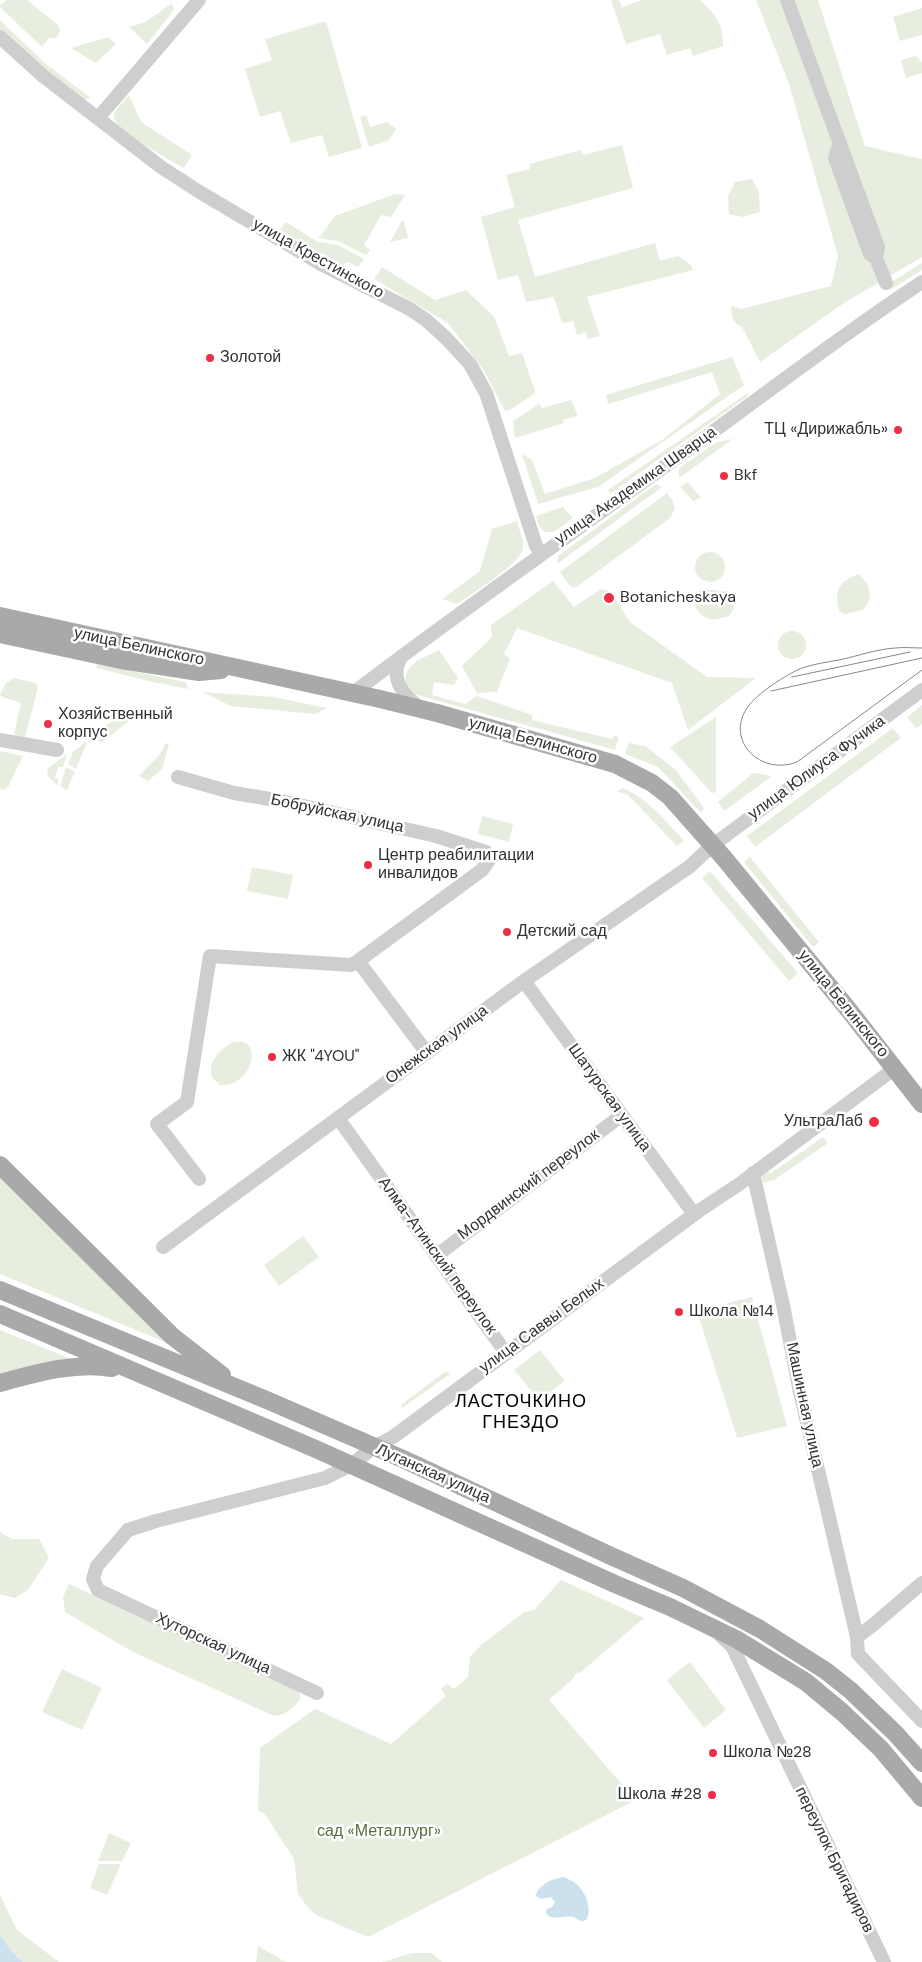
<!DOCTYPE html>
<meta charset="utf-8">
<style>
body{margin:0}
canvas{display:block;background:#fff}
</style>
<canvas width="922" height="1962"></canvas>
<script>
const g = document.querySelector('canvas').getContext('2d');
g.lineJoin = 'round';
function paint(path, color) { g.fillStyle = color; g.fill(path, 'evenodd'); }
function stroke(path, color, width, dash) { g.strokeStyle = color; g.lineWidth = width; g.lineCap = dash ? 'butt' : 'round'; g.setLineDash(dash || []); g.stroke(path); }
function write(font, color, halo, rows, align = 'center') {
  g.font = font + ' "DM Sans",sans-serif'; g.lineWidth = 5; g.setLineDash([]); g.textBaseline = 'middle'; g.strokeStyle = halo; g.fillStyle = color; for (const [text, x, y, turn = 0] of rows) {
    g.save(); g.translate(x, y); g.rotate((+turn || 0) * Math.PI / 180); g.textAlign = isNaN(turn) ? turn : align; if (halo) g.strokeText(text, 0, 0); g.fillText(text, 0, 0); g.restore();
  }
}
const green = new Path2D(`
 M 7,0 L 27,0 L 59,26 L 60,31 L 56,38 L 49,38 L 42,47 L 0,7 L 0,5 Z
 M 611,0 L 619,0 L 622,7 L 642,0 L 700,0 C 715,13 724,26 723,46 L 693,56 L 690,48 L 667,55 L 660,34 L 626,44 Z
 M 756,0 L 818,0 L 865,146 L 922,159 L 922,257 L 844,303 L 760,362 L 742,327 C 732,323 732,316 731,306 L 741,309 L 831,286 L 838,256 L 789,84 Z
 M 172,3 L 174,10 L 147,44 L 129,27 L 146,22 Z
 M 922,8 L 922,35 L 900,41 L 893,17 Z
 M 0,20 L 47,65 L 91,98 L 81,100 L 0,32 Z
 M 326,21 L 362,148 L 329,157 L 322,135 L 291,143 L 280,111 L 260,117 L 245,69 L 272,60 L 265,39 Z
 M 108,37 L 116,44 L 96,63 L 71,48 Z
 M 916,56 L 922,62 L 922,73 L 906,78 L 901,60 Z
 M 129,95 L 141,122 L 192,155 L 184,168 C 172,161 116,131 114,118 C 113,110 125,101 129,95 Z
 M 366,115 L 370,127 L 387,122 L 396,129 L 389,140 L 369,147 L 360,117 Z
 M 622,145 L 633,188 L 518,220 L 535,277 L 655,243 L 660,261 L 678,256 L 691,265 L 693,270 L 587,297 L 600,336 L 588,339 L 586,332 L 577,335 L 573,321 L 562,323 L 554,297 L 526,302 L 518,275 L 498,280 L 481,217 L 515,207 L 506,175 L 530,169 L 529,164 L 581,150 L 583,155 Z
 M 752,179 L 759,192 L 760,212 L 742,217 L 729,214 L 728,196 L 735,182 Z
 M 395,194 L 405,195 L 391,217 L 381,215 L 364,245 L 370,250 L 366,255 L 338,241 L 319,238 L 335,216 Z
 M 403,219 L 408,238 L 390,242 Z
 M 286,222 L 318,242 L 338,245 L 364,259 L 358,267 L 348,262 L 342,265 L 280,230 Z
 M 922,263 L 922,270 L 890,290 L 888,284 Z
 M 382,267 L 435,300 L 466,290 L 494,317 L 509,356 L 522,353 L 535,391 L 534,394 L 510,410 L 505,411 L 483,369 L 448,323 L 374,279 Z
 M 732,357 L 744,385 L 598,487 L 538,504 L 522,454 L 532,460 L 545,494 L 595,478 L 662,440 L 720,394 L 712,372 L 608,404 L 606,395 Z
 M 749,392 L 748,396 L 610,494 L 608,490 Z
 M 571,400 L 578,416 L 563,420 L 564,423 L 515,438 L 513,421 L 539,404 L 542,408 Z
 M 733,439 L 679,478 L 679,468 L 717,442 Z
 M 688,482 L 701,498 L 693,501 L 680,487 Z
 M 656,484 L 662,487 L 557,564 L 558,556 Z
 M 667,493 L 673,501 L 675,509 L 670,518 L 578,586 L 574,588 L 569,585 L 560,572 Z
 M 563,507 L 573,518 C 558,530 542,544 536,516 Z
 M 517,521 C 519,529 524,540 523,548 C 522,563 471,594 457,604 L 442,599 L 480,571 L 492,529 Z
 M695 567a15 15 0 1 1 30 0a15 15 0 1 1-30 0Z
 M 859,574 C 871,586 874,597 863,610 L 845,614 L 839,611 C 834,591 839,580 859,574 Z
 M 553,581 L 574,607 L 601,589 L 611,592 L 630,622 L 707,677 L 756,678 L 688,730 L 672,683 L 517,628 L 504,654 L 510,659 L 497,692 L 477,693 L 462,666 L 492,637 L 491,625 Z
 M 703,589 L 730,592 L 734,608 L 729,616 C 723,617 715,621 709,619 C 697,615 686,597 703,589 Z
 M778 645a14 14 0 1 1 28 0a14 14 0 1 1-28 0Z
 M 439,650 L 458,678 L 454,685 L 434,682 L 432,695 L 465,704 L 477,696 L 532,715 L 532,720 L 612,739 L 614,736 L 619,737 L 615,750 L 414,694 L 406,688 C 402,663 420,660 439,650 Z
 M 98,664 L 185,682 L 189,689 L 152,682 L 97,668 L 96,665 Z
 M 14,678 L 36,683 L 38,687 L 25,738 L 14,734 L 21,703 L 2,697 L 0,695 L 6,683 Z
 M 203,692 L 273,697 L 327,708 L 315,714 L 231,706 Z
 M 922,705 L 922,724 L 916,728 L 907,717 Z
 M 130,711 L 136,716 L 101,743 L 94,735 L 120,715 Z
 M 716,717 L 716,792 L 712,793 L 670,747 Z
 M 893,728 L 901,738 L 755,847 L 747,836 Z
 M 85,742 L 87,743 L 76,769 L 68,764 L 73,752 Z
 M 166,743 L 169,744 L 162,769 L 148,781 L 139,776 L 160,754 Z
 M 629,743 L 645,746 L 675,769 L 704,808 L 701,813 L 658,767 L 625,754 Z
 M 0,751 L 23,756 L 8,787 L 4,790 L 0,789 Z
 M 67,754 L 63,767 L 58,767 L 55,778 L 59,780 L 57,785 L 48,776 L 47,769 Z
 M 66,767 L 75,772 L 67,790 L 60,786 Z
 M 753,773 L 772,776 L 724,811 L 718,802 Z
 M 623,788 C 649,800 665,820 684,841 L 677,846 L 628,795 L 617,791 Z
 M 482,816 L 513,824 L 509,842 L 478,834 Z
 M 750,857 L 819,942 L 813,947 L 744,862 Z
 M 252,867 L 293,875 L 288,899 L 247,891 Z
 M 710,871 L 798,973 L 789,981 L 702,878 Z
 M 233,1042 C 266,1036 252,1088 220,1085 L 212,1077 C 207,1062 220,1049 233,1042 Z
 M 823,1137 L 828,1143 L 774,1180 L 763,1183 L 761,1175 L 767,1170 L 770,1174 Z
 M 0,1174 L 177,1347 L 0,1274 Z
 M 303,1236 L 319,1257 L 279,1286 L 264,1265 Z
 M 752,1297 L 787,1426 L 737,1438 L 697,1311 Z
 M 0,1330 L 71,1359 L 0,1377 Z
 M 540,1350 L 565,1381 L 541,1398 L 535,1395 L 514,1370 Z
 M 446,1371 L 450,1374 L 402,1408 L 401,1405 Z
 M 0,1532 L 12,1539 L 39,1539 L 49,1558 L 28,1590 L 15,1598 L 0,1594 Z
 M 561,1580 L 644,1618 L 581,1672 L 576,1673 L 574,1678 L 549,1700 L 626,1789 L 632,1802 L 368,1937 L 316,1915 L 306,1905 L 298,1894 L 294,1859 L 264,1813 L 258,1811 L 260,1748 L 315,1709 L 391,1744 L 446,1696 L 441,1689 L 447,1684 L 454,1689 L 468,1677 L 470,1657 L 480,1646 L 524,1612 L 534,1610 Z
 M 69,1584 L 298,1690 L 301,1699 C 293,1708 287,1715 274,1716 L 131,1651 L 65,1612 L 63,1597 Z
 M 690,1662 L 726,1710 L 704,1728 L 667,1680 Z
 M 62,1669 L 102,1688 L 82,1730 L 42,1712 Z
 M 109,1833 L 131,1843 L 122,1861 L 98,1861 Z
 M 99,1864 L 121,1864 L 107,1895 L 90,1888 Z
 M 0,1895 L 17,1930 L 59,1962 L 23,1962 L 13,1953 L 0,1935 Z
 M 258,1946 L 284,1961 L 288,1962 L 256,1962 Z
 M 412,1953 L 432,1953 L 442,1962 L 382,1962 Z`);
const water = new Path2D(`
 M 564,1877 C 567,1879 572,1880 575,1883 C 585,1890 592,1908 587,1919 C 580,1924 580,1919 573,1917 C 564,1915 557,1920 548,1916 L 546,1912 L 547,1909 L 552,1907 L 555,1902 L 551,1897 L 541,1899 L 536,1896 C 537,1885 554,1878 564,1877 Z
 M 0,1935 L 13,1953 L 23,1962 L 0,1962 Z`);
const minor = new Path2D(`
 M 787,0 L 878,247 L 876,258 L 886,283
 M 0,37 L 43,76 L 161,167 L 198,191 L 321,264 L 410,309 L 426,320 L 446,338 L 470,364 L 486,393 L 536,546 L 542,554
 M 98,118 L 199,0
 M 840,142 L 835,158 L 870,254 L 876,258
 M 402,656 C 388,676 403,695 419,707
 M 353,693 C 454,616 558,543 661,469 C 749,407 832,341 922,282
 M 0,740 L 57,750
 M 178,777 L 234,793 L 282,801 L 436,836 L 486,852 L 489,860 L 482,870 L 358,961
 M 524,981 L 694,1214
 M 338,1118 L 506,1353
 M 753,1173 L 783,1305 L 799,1388 L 857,1637 L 858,1654 L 922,1721
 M 199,1179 L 157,1124 L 187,1102 L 210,956 L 351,965 L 358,961 L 427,1053
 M 163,1247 L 524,981 L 689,867 L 713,845 L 922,690
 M 436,1256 L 622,1115
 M 720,1635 L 732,1646 L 884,1962
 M 857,1637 L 873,1625 L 922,1583
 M 317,1693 L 98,1590 L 93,1579 L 97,1566 L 128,1530 L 156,1521 L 325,1478 L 351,1465 L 374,1447 L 393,1437 L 700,1210 L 738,1185 L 894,1069`);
const major = new Path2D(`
 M 0,616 L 380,699 L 437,713 L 615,764 L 652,783 L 670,797 L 724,858 L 848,1009 L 922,1104
 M 0,634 L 121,660 L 199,672 L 221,670
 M 0,1165 L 172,1336 L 222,1375
 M 0,1290 L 269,1401 L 403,1459 L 611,1556 L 683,1588 L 760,1629 L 826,1671 L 850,1690 L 895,1733 L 922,1763
 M 0,1314 L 318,1450 L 615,1584 L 670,1607 L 736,1639 L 806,1682 L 842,1712 L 881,1749 L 922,1798
 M 0,1383 C 37,1373 74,1362 112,1368`);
const tram = new Path2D(`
 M 922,648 C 913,648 904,647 895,648 C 877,649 858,656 839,660 C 827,662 814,664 802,668 C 787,674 756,694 747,708 C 725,741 761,776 797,762 L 922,670
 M 792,677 L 910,652
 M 771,691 L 922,658`);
const markers = [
 [210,358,5,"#ec2f47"],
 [898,430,5,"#ec2f47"],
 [724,476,5,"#ec2f47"],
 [609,598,6,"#ec2f47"],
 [48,724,5,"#ec2f47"],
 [368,865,5,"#ec2f47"],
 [507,932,5,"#ec2f47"],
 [272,1057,5,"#ec2f47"],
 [874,1122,6,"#ec2f47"],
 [679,1312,5,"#ec2f47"],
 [713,1753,5,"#ec2f47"],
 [712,1795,5,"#ec2f47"]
];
const streetNames = [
 ["улица Крестинского",318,259,29],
 ["улица Академика Шварца",636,486,-35],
 ["улица Белинского",139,647,12],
 ["улица Белинского",533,741,16],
 ["улица Юлиуса Фучика",817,768,-36],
 ["Бобруйская улица",337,814,12],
 ["улица Белинского",843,1004,51],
 ["Онежская улица",437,1045,-36],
 ["Шатурская улица",609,1098,54],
 ["Мордвинский переулок",529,1185,-37],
 ["Алма-Атинский переулок",437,1256,54],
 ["улица Саввы Белых",542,1326,-36],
 ["Машинная улица",804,1405,78],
 ["Луганская улица",433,1474,24],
 ["Хуторская улица",213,1644,25],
 ["переулок Бригадиров",834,1860,64]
];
const poiNames = [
 ["Золотой",220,358],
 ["ТЦ «Дирижабль»",888,430,"right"],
 ["Bkf",734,476],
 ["Botanicheskaya",620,598],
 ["Хозяйственный",58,715],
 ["корпус",58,733],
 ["Центр реабилитации",378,856],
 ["инвалидов",378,874],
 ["Детский сад",517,932],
 ["ЖК \"4YOU\"",282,1057],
 ["УльтраЛаб",863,1122,"right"],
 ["Школа №14",689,1312],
 ["Школа №28",723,1753],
 ["Школа #28",702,1795,"right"]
];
const parkNames = [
 ["сад «Металлург»",379,1832]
];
const neighbourhoodNames = [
 ["ЛАСТОЧКИНО",521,1402],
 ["ГНЕЗДО",521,1423]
];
paint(green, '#e8eedf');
paint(water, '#cbe2ee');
stroke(minor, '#cecece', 14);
stroke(major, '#a9a9a9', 18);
stroke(tram, '#868686', 1);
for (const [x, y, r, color] of markers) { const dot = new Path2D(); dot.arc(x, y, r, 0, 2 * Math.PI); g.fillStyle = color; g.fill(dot); stroke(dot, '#fff', 2); }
write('16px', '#313131', '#fff', streetNames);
write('16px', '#313131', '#fff', poiNames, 'left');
write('16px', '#576f3c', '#fff', parkNames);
g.letterSpacing = '1px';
write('18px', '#000', '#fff', neighbourhoodNames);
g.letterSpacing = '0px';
</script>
